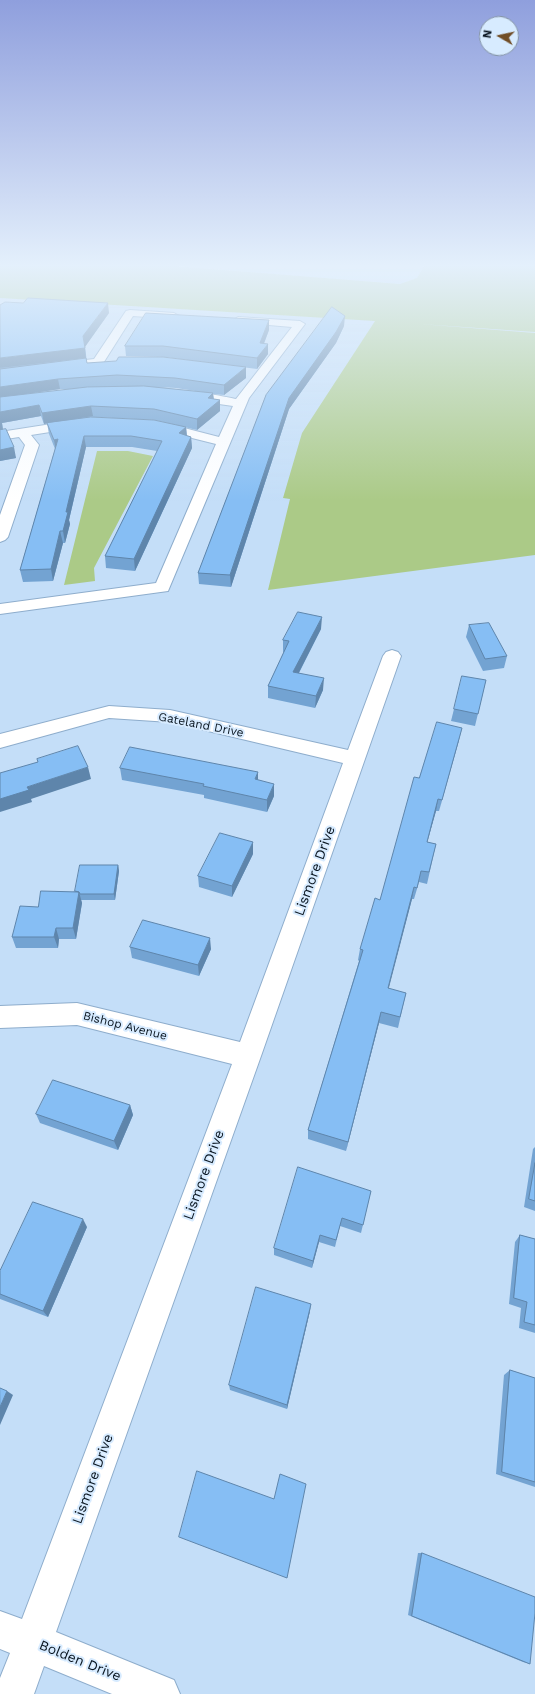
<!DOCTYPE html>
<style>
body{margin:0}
#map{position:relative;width:535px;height:1694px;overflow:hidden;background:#c4def8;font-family:"Work Sans",sans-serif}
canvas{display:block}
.north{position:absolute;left:479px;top:16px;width:40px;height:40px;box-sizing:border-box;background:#d7ebff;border:1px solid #8595a6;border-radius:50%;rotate:279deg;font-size:11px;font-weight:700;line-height:16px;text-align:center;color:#091520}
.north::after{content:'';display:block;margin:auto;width:14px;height:18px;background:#714e27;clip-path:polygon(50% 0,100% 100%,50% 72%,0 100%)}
</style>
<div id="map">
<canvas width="535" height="1694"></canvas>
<div class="north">N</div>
</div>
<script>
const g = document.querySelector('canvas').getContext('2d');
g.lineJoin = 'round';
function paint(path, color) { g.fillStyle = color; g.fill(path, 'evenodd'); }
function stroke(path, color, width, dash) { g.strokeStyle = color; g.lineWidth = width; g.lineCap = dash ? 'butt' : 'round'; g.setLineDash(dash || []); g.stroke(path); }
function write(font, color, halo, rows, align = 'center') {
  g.font = font + ' "Work Sans",sans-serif'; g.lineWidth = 4; g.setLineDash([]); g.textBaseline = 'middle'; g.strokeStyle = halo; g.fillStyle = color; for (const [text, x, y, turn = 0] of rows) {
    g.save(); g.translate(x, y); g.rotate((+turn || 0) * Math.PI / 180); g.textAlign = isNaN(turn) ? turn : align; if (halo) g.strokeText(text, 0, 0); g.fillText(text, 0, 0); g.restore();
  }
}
const green = new Path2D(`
 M 0,264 L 148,264 L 400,284 L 417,278 L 425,264 L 535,264 L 535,332 L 420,324 L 535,333 L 535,555 L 268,590 L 290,499 L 283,498 L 302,433 L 375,321 L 0,298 Z
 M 97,451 L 128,451 L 153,456 L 94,568 L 95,581 L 64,585 Z`);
const street = new Path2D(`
 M 130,310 L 174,313 L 179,316 L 174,319 L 133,316 L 102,365 L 65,370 L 61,369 L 59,366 L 61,363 L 94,359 L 126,311 Z
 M 238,317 L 300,321 L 305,324 L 249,398 L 168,591 L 0,614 L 0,604 L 156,583 L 216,444 L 152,428 L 150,425 L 157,421 L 219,437 L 233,406 L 184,399 L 178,395 C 183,387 226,397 236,399 L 292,327 L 234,322 L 233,320 Z
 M 77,420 L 84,424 L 82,427 L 31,435 L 39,445 L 8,537 L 5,540 L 0,542 L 0,515 L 25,445 L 19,437 L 0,440 L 0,432 Z
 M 392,650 L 398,652 L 401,656 L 261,1056 L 56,1632 L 174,1680 L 180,1694 L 112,1694 L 44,1666 L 34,1694 L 0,1694 L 0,1678 L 10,1653 L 0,1649 L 0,1611 L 22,1619 L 232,1064 L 77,1025 L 0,1028 L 0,1006 L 77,1003 L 240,1042 L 343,763 L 170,722 L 109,718 L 0,748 L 0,734 L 109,706 L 170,710 L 348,750 L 383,656 L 386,652 Z`);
const wall = new Path2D(`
 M 109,313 L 85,346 L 87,363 L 246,378 L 224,395 L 213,394 L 214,399 L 220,400 L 220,411 L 197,430 L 155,420 L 92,417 L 186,427 L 187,436 L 191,437 L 192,448 L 135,571 L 106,568 L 105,556 L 157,451 L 132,447 L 86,447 L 69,520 L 70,524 L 65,543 L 63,543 L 53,581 L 23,582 L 20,570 L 55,449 L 49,434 L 47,423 L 44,424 L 41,416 L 2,423 L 3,430 L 16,458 L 0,461 L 0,368 ZM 118,386 L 126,386 L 106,387 ZM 159,387 L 176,388 L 202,392 ZM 60,389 L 73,389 L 22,395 Z
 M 344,326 L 336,343 L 289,409 L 231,587 L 199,584 L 198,573 L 266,395 Z
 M 269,330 L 264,344 L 268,354 L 257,369 L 164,357 L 126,356 L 125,346 Z
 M 469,625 L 507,656 L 504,668 L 483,671 L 466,637 Z
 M 321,629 L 299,673 L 323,690 L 315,708 L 268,698 L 268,686 L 284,652 L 283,652 L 283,640 Z
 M 486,680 L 475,726 L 451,721 L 454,709 Z
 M 459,740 L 439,811 L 436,811 L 427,842 L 436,844 L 427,884 L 419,882 L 414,899 L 412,899 L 388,989 L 406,993 L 398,1028 L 379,1023 L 346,1151 L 308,1139 L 308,1130 L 359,961 L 358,960 L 360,949 L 380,900 L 419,778 Z
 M 120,768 L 258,780 L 274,796 L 267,812 L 204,798 L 204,795 L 122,780 Z
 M 253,854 L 232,897 L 199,887 L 198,876 Z
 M 118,865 L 119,871 L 115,900 L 81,900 L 82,903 L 76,939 L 59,939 L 58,948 L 16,948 L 12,937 L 38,907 L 75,891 Z
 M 130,947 L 211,949 L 199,976 L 132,958 Z
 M 130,1105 L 133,1115 L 118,1150 L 40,1123 L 36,1114 Z
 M 535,1147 L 535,1211 L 524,1207 L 533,1149 Z
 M 371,1191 L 361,1233 L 340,1226 L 335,1247 L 319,1242 L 312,1268 L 274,1255 L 274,1248 Z
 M 87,1227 L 48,1317 L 0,1299 L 0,1271 Z
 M 520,1235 L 535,1239 L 535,1333 L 519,1328 L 521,1308 L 509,1304 L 515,1242 Z
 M 310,1311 L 287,1409 L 230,1390 L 229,1385 Z
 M 510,1370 L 535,1378 L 535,1487 L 496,1474 L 504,1375 Z
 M 418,1553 L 422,1553 L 530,1664 L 523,1662 L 408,1615 Z`);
const shadedWall = new Path2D(`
 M 108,303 L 109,313 L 85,347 L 83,336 Z
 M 345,316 L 344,326 L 336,343 L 289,409 L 231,587 L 230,575 L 289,398 Z
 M 269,320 L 269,330 L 260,353 L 260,343 Z
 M 268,344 L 268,354 L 257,369 L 257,358 Z
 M 85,348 L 86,358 L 0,368 L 0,358 Z
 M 246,367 L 246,378 L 224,395 L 224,385 Z
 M 58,379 L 60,389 L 0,398 L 0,387 Z
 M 213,393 L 214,404 L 208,398 Z
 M 220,400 L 220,411 L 197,430 L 197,419 Z
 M 39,405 L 41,416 L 2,423 L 3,430 L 0,431 L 0,412 Z
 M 91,406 L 93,416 L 44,424 L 42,413 Z
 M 186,427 L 187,438 L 179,433 Z
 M 84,436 L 86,447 L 69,520 L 70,524 L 65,543 L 63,531 L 66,512 Z
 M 191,437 L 192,448 L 135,571 L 134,559 Z
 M 58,439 L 56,451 L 54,440 Z
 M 14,447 L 16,458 L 0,461 L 0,450 Z
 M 60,531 L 63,543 L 53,581 L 51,569 Z
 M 322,617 L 321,629 L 293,684 L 293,672 Z
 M 324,678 L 323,690 L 315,708 L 316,696 Z
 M 462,728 L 459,740 L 439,811 L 442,800 Z
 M 88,767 L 91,779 L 31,799 L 32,802 L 0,812 L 0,799 L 27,787 Z
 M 258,772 L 258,784 L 255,779 Z
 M 274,784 L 274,796 L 267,812 L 267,800 Z
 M 438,799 L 436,811 L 424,854 L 427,842 Z
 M 253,842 L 253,854 L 232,897 L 232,886 Z
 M 118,865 L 119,871 L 115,900 L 114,894 Z
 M 414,887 L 412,899 L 386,999 L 388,988 Z
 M 79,892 L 82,903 L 76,939 L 73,928 Z
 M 56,928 L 59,939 L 58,948 L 54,937 Z
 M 210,938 L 211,949 L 199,976 L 198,965 Z
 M 381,1012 L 379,1023 L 346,1151 L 348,1142 Z
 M 130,1105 L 133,1115 L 118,1150 L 114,1141 Z
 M 83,1219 L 87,1227 L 48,1317 L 43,1311 Z
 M 320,1235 L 319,1242 L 312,1268 L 313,1261 Z
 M 311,1304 L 310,1311 L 287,1409 L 287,1405 Z
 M 7,1391 L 13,1395 L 0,1425 L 0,1407 Z`);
const building = new Path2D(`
 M 28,298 L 108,303 L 83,336 L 85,348 L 0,358 L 0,305 L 5,302 L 23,303 Z
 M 332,307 L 345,316 L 336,332 L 289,398 L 230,575 L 198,573 L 266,395 Z
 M 146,313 L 269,320 L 260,343 L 268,344 L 257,358 L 163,346 L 125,346 Z
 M 119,357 L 163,357 L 246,367 L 224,385 L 175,378 L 117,375 L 58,379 L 0,387 L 0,369 L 86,358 L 87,363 L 116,361 Z
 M 144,386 L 213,393 L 208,398 L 220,400 L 197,419 L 154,409 L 91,406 L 42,413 L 39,405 L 0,412 L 0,397 L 87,387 Z
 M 91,417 L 154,420 L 186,427 L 179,433 L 191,437 L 134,559 L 105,556 L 162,441 L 131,436 L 84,436 L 66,512 L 68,512 L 63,531 L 60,531 L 51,569 L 20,570 L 58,439 L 54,440 L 47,423 Z
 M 6,429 L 14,447 L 0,450 L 0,430 Z
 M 298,612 L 322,617 L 293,672 L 324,678 L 316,696 L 268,686 L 289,641 L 283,640 Z
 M 489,623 L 507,656 L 485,659 L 469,625 Z
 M 462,676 L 486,680 L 478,714 L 454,709 Z
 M 437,722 L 462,728 L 442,800 L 438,799 L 427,842 L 436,844 L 429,872 L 421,871 L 417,888 L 414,887 L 388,988 L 406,993 L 400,1017 L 381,1012 L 348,1142 L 308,1130 L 363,950 L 360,949 L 375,898 L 380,900 L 414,777 L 419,778 Z
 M 78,746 L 88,767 L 27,787 L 29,790 L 0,799 L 0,773 L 38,762 L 37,759 Z
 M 130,747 L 258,772 L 255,779 L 274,784 L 267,800 L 203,786 L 204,784 L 120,768 Z
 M 220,833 L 253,842 L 232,886 L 198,876 Z
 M 80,865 L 118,865 L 114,894 L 80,894 L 79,892 L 75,891 Z
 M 41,891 L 79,892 L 73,928 L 56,928 L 54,937 L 12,937 L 20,906 L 38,907 Z
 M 143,920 L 210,938 L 198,965 L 130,947 Z
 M 53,1080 L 130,1105 L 114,1141 L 36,1114 Z
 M 535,1163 L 535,1201 L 529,1199 Z
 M 298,1167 L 371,1191 L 363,1225 L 342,1218 L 336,1240 L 320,1235 L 313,1261 L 274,1248 Z
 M 33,1202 L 83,1219 L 43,1311 L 0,1294 L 0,1271 Z
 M 520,1235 L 535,1239 L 535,1325 L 524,1322 L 527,1302 L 514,1298 Z
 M 256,1287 L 311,1304 L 287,1405 L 229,1385 Z
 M 510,1370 L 535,1378 L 535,1482 L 502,1472 Z
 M 0,1388 L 7,1391 L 0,1407 Z
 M 197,1471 L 274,1499 L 280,1474 L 306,1484 L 287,1578 L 179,1537 Z
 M 422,1553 L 535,1597 L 535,1613 L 530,1664 L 412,1616 Z`);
const streetNames = [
 ["Gateland Drive",201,725,11],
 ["Bishop Avenue",125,1026,14]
];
const nearStreetnames = [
 ["Lismore Drive",315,871,-70],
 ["Lismore Drive",204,1175,-70],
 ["Lismore Drive",93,1479,-70],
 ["Bolden Drive",80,1661,22]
];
paint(green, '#abca87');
stroke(street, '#8eadcc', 2);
paint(street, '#fff');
paint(wall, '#73a3d2');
paint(shadedWall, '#5e85ab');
paint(building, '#86bef4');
stroke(building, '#5e85ab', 1);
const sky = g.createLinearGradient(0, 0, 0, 501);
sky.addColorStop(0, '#8f9fdd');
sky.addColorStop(0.53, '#e4f0fc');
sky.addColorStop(1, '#e4f0fc00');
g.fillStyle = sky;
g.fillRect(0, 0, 535, 501);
write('12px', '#091520', '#d7ebff', streetNames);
write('14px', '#091520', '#d7ebff', nearStreetnames);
</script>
